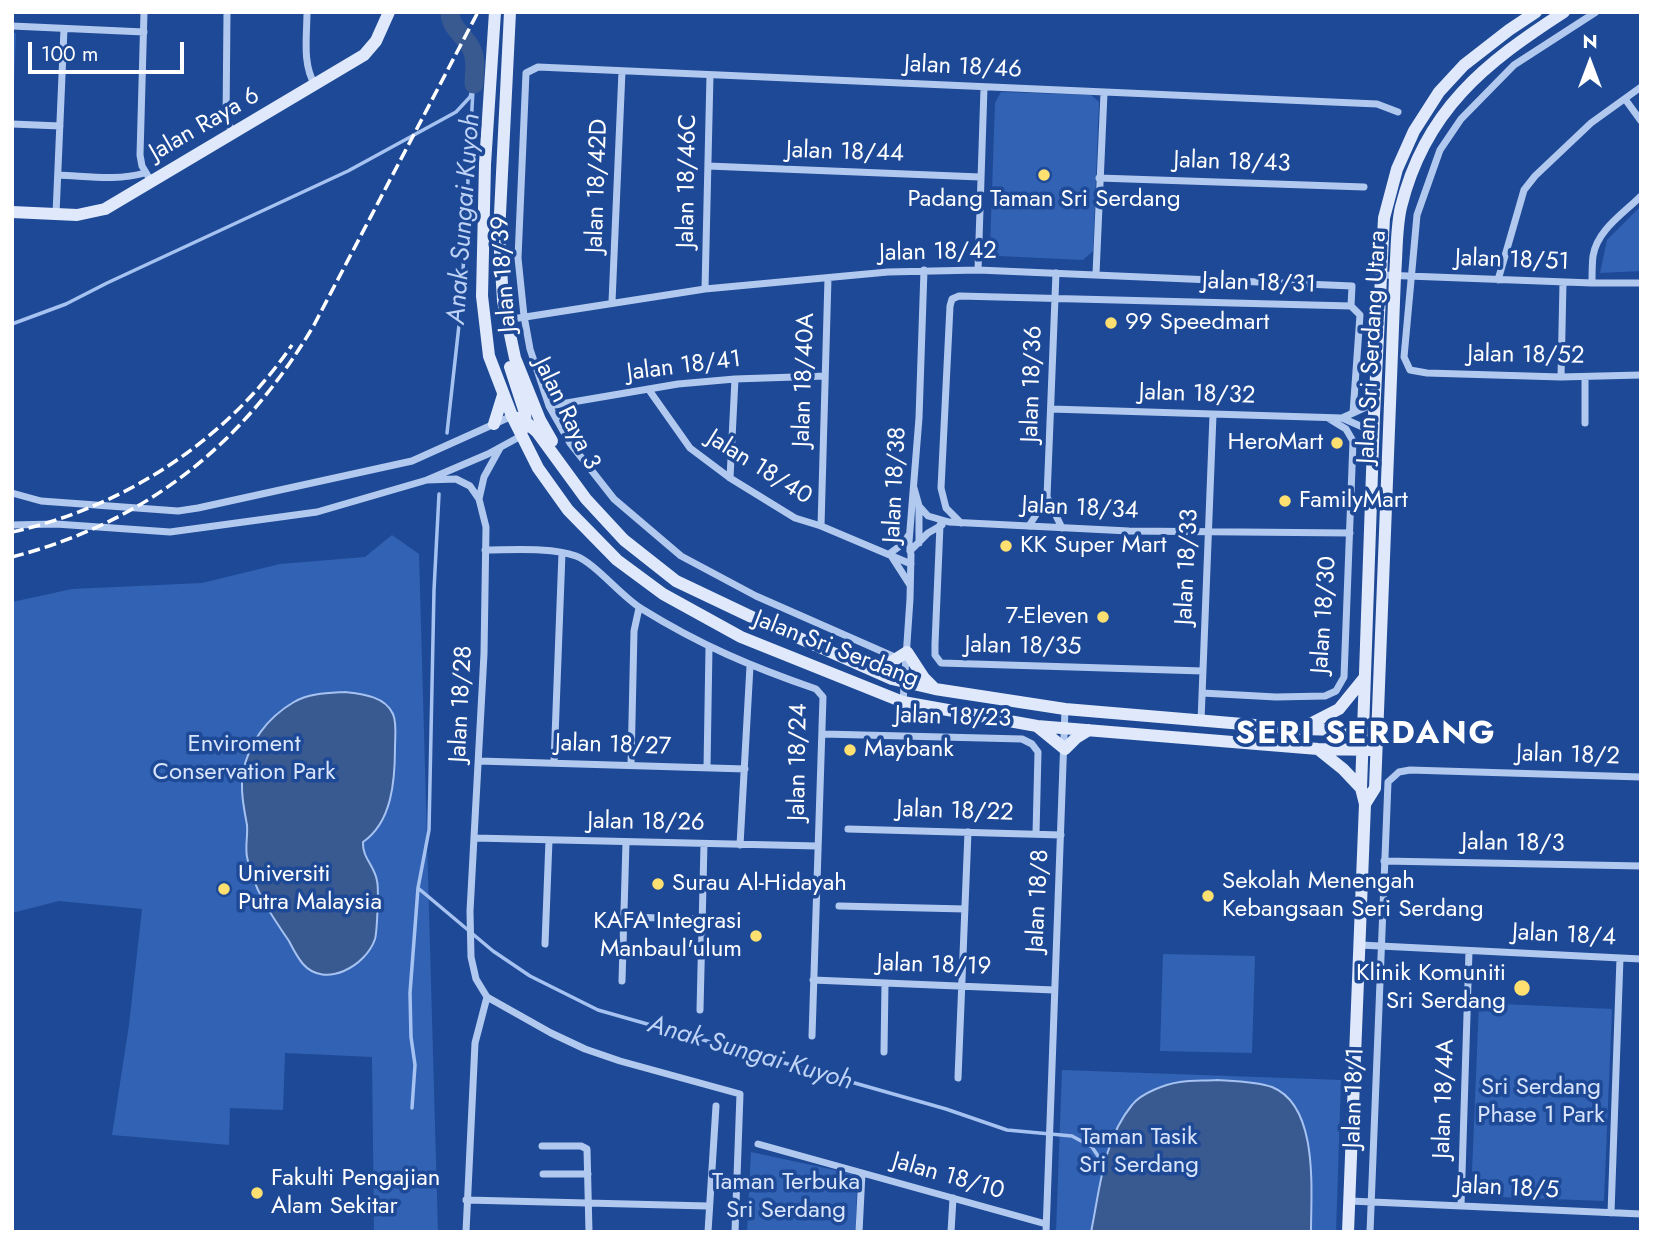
<!DOCTYPE html>
<style>
body{margin:0}
#map{position:relative;width:1653px;height:1244px;overflow:hidden;background:#1e4996;font-family:Jost,sans-serif}
canvas{display:block}
.frame{position:absolute;inset:0;border:14px solid #fff;pointer-events:none}
.north{position:absolute;left:1555px;top:28px;width:70px;height:70px;-webkit-text-stroke:5px #1e4996;paint-order:stroke;rotate:0deg;font-size:19px;font-weight:700;line-height:28px;text-align:center;color:#fff}
.north::after{content:'';display:block;margin:auto;width:24px;height:32px;background:#fff;clip-path:polygon(50% 0,100% 100%,50% 72%,0 100%)}
.scale{position:absolute;left:28px;top:42px;width:156px;height:32px;box-sizing:border-box;border:4px solid #fff;border-top:0;padding-left:9px;font-size:21px;line-height:24px;white-space:nowrap;color:#fff;-webkit-text-stroke:5px #1e4996;paint-order:stroke}
</style>
<div id="map">
<canvas width="1653" height="1244"></canvas>
<div class="frame"></div>
<div class="north">N</div>
<div class="scale">100 m</div>
</div>
<script>
const g = document.querySelector('canvas').getContext('2d');
g.lineJoin = 'round';
function paint(path, color) { g.fillStyle = color; g.fill(path, 'evenodd'); }
function stroke(path, color, width, dash) { g.strokeStyle = color; g.lineWidth = width; g.lineCap = dash ? 'butt' : 'round'; g.setLineDash(dash || []); g.stroke(path); }
function write(font, color, halo, rows, align = 'center') {
  g.font = font + ' Jost,sans-serif'; g.lineWidth = 7; g.setLineDash([]); g.textBaseline = 'middle'; g.strokeStyle = halo; g.fillStyle = color; for (const [text, x, y, turn = 0] of rows) {
    g.save(); g.translate(x, y); g.rotate((+turn || 0) * Math.PI / 180); g.textAlign = isNaN(turn) ? turn : align; if (halo) g.strokeText(text, 0, 0); g.fillText(text, 0, 0); g.restore();
  }
}
const green = new Path2D(`
 M 12,33 L 16,33 L 13,111 L 12,111 Z
 M 1001,92 L 1091,95 L 1099,102 L 1093,251 L 1083,260 L 998,256 L 990,248 L 995,103 Z
 M 1641,206 L 1641,271 L 1600,273 L 1607,240 Z
 M 392,535 L 419,554 L 438,1232 L 374,1232 L 372,1057 L 285,1053 L 283,1110 L 230,1108 L 229,1145 L 112,1135 L 129,1025 L 142,909 L 59,901 L 12,913 L 12,602 L 72,589 L 202,583 L 280,564 L 365,557 Z
 M 1163,954 L 1255,956 L 1252,1053 L 1160,1051 Z
 M 1479,1003 L 1612,1009 L 1604,1201 L 1471,1196 Z
 M 1062,1070 L 1341,1080 L 1336,1232 L 1056,1232 Z
 M 751,1152 L 853,1174 L 857,1180 L 856,1232 L 747,1232 Z`);
const water = new Path2D(`
 M 345,692 C 362,694 385,696 393,714 C 397,723 395,738 395,747 C 395,781 392,822 363,842 C 362,858 375,866 377,881 C 379,888 377,932 375,939 C 366,966 325,989 303,964 C 297,957 293,949 289,941 C 271,915 253,888 247,857 C 245,846 248,836 247,825 C 244,809 240,789 243,773 C 248,743 268,717 294,702 C 309,693 329,693 345,692 Z
 M 1217,1080 C 1234,1081 1255,1081 1272,1087 C 1319,1106 1311,1190 1311,1232 L 1091,1232 C 1100,1189 1103,1140 1132,1105 C 1141,1093 1166,1084 1180,1082 C 1192,1080 1205,1081 1217,1080 Z`);
const stream = new Path2D(`
 M 12,324 L 66,304 L 107,283 L 348,171 L 456,112 L 470,97 L 474,84
 M 447,433 L 461,307 L 473,90
 M 418,888 L 493,951 L 530,976 L 598,1010 L 946,1109 L 1007,1130 L 1072,1136 L 1092,1147 L 1104,1165
 M 412,1108 L 415,1065 L 411,1037 L 410,993 L 418,888 L 429,830 L 434,590 L 439,494`);
const river = new Path2D(`
 M 450,12 C 450,29 466,36 472,50 C 477,60 474,74 474,84`);
const street = new Path2D(`
 M 144,12 L 140,155 L 142,166 L 151,181
 M 227,12 L 226,122 L 234,132
 M 307,12 C 307,36 302,64 315,85
 M 1596,12 L 1514,65 L 1461,119 L 1440,150 L 1417,215 L 1404,357 L 1410,370 L 1427,373 L 1561,377 L 1641,375
 M 12,26 L 144,32
 M 1625,99 L 1641,121
 M 12,124 L 60,126
 M 708,166 L 980,177
 M 58,175 C 87,176 117,181 145,173
 M 1099,178 L 1364,187
 M 56,214 L 64,29
 M 978,270 L 984,88
 M 1056,273 L 1047,497 L 1062,528
 M 1096,274 L 1104,93
 M 1382,275 L 1592,283 L 1641,283
 M 1498,280 L 1524,190 L 1535,176 L 1591,123 L 1641,87
 M 1592,283 C 1592,274 1592,264 1593,256 C 1597,230 1624,213 1641,196
 M 705,289 L 710,75
 M 612,302 L 622,71
 M 506,320 L 705,289 L 888,272 L 978,270 L 1352,286 L 1351,306
 M 1561,377 L 1563,282
 M 649,390 L 690,448 L 730,478 L 795,518 L 821,526 L 911,564
 M 549,406 L 678,384 L 735,379 L 825,376
 M 1051,409 L 1342,418 L 1365,428 L 1371,437
 M 1342,418 L 1375,403
 M 1585,423 L 1585,377
 M 730,478 L 735,379
 M 427,480 L 456,479 L 470,486 L 479,499 L 486,527 L 484,654 L 470,911 L 471,957 L 476,979 L 487,997 L 551,1033 L 585,1049 L 620,1061 L 740,1094 L 735,1232
 M 914,488 L 919,506 L 919,543
 M 12,493 L 41,501 L 178,511 L 198,508 L 412,461 L 512,416
 M 479,499 L 484,477 L 500,448
 M 919,506 L 928,516 L 949,522 L 1129,531 L 1350,533
 M 961,523 L 946,508 L 941,488 L 950,306 L 952,299 L 959,296 L 1351,306 L 1360,315 L 1353,413
 M 12,525 L 56,524 L 170,532 L 317,512 L 427,480 L 488,454 L 521,436
 M 940,525 L 935,644 L 935,655 L 941,663 L 1203,671
 M 821,526 L 828,278
 M 1029,526 L 1047,497
 M 485,550 C 512,550 551,547 576,556 C 595,563 622,597 642,609 C 700,645 752,667 816,689 L 823,697 L 812,1036
 M 910,551 L 928,533 L 942,525
 M 889,554 L 904,543 L 908,536
 M 892,557 L 910,585
 M 897,658 L 756,596 L 681,556 L 614,499 L 570,443 L 549,406 L 530,349 L 524,316 L 518,258 L 526,73 L 538,67 L 1377,104 L 1398,112
 M 1202,693 L 1276,697 L 1325,696 L 1336,691 L 1344,677 L 1353,441 L 1346,429 L 1328,418
 M 903,702 L 910,599 L 911,555 L 909,542 L 919,418 L 924,270
 M 1201,721 L 1213,415
 M 823,734 L 1022,739 L 1032,744 L 1038,752 L 1036,834
 M 479,761 L 745,769
 M 554,763 L 562,553
 M 631,765 L 634,631 L 639,608
 M 707,768 L 709,647
 M 848,829 L 1061,835
 M 474,838 L 817,846
 M 740,845 L 750,666
 M 1384,861 L 1641,866
 M 839,906 L 965,909
 M 624,917 L 702,919
 M 545,944 L 549,840
 M 1360,945 L 1641,959
 M 813,980 L 1054,990
 M 622,981 L 626,842
 M 700,1010 L 704,844
 M 884,1052 L 885,984
 M 958,1078 L 968,832
 M 758,1144 L 1046,1224
 M 542,1146 L 581,1146 L 587,1149 L 589,1232
 M 543,1174 L 588,1174
 M 466,1200 L 708,1206
 M 1350,1201 L 1641,1214
 M 1461,1206 L 1469,951
 M 1611,1213 L 1620,958
 M 466,1232 L 475,1043 L 487,997
 M 708,1232 L 716,1106
 M 859,1232 L 862,1173
 M 951,1232 L 953,1198
 M 1046,1232 L 1065,709
 M 1370,1232 L 1388,782 L 1399,772 L 1410,770 L 1641,777`);
const secondary = new Path2D(`
 M 495,12 L 485,164 L 482,296 L 489,356 L 512,416 L 538,468 L 568,510 L 617,560 L 663,594 L 741,637 L 903,702 L 1037,726 L 1318,749 L 1376,750
 M 510,12 L 499,234 L 503,301 L 515,358 L 540,420 L 552,441
 M 12,212 L 77,215 L 105,209 L 364,55 L 376,41 L 389,12
 M 510,367 L 525,413 L 526,427
 M 512,416 L 526,422 L 537,432 L 586,499 L 624,540 L 676,581 L 756,619 L 892,679 L 935,689 L 1065,709 L 1302,729 L 1377,731
 M 494,424 L 503,395
 M 867,668 L 888,664 L 907,652 L 924,678 L 934,688
 M 1038,727 L 1065,749 L 1076,738 L 1089,730
 M 1302,728 L 1339,709 L 1365,677
 M 1318,749 L 1343,769 L 1361,788
 M 1365,804 L 1375,788 L 1395,276 C 1397,253 1396,228 1401,207 C 1425,110 1485,63 1564,12
 M 1348,1232 L 1365,804 L 1361,788 L 1374,415 L 1384,218 L 1397,169 L 1414,131 L 1439,92 L 1464,65 L 1509,30 L 1536,12`);
const rail = new Path2D(`
 M 12,532 C 125,507 227,440 292,345
 M 12,557 C 147,522 244,444 314,325 L 478,12`);
const markers = [
 [1044,175,7,"#fee071"],
 [1111,323,7,"#fee071"],
 [1337,443,7,"#fee071"],
 [1285,501,7,"#fee071"],
 [1006,546,7,"#fee071"],
 [1103,617,7,"#fee071"],
 [850,750,7,"#fee071"],
 [658,884,7,"#fee071"],
 [224,889,7,"#fee071"],
 [1208,896,7,"#fee071"],
 [756,936,7,"#fee071"],
 [1522,988,9,"#fee071"],
 [257,1193,7,"#fee071"]
];
const streetNames = [
 ["Jalan 18/46",963,68,3],
 ["Jalan Raya 6",205,125,-30],
 ["Jalan 18/44",845,153,2],
 ["Jalan 18/43",1232,163,2],
 ["Jalan 18/46C",688,181,-89],
 ["Jalan 18/42D",598,186,-88],
 ["Jalan 18/42",938,253,-1],
 ["Jalan 18/51",1512,261,2],
 ["Jalan 18/39",505,274,-94],
 ["Jalan 18/31",1259,284,2],
 ["Jalan Sri Serdang Utara",1373,347,-87],
 ["Jalan 18/52",1526,356,1],
 ["Jalan 18/41",684,367,-7],
 ["Jalan 18/40A",805,380,-88],
 ["Jalan 18/36",1033,384,-88],
 ["Jalan 18/32",1197,395,2],
 ["Jalan Raya 3",566,414,64],
 ["Jalan 18/40",759,468,32],
 ["Jalan 18/38",896,485,-87],
 ["Jalan 18/34",1080,509,3],
 ["Jalan 18/33",1188,567,-87],
 ["Jalan 18/30",1325,615,-86],
 ["Jalan 18/35",1023,647,1],
 ["Jalan Sri Serdang",836,650,21],
 ["Jalan 18/28",462,704,-87],
 ["Jalan 18/23",953,718,2],
 ["Jalan 18/27",613,746,2],
 ["Jalan 18/2",1568,756,2],
 ["Jalan 18/24",799,762,-89],
 ["Jalan 18/22",955,812,2],
 ["Jalan 18/26",646,823,1],
 ["Jalan 18/3",1513,844,1],
 ["Jalan 18/8",1039,901,-87],
 ["Jalan 18/4",1564,936,3],
 ["Jalan 18/19",934,966,2],
 ["Jalan 18/1",1355,1098,-88],
 ["Jalan 18/4A",1445,1099,-88],
 ["Jalan 18/10",948,1177,16],
 ["Jalan 18/5",1507,1189,3]
];
const poiNames = [
 ["Padang Taman Sri Serdang",1044,200,"center"],
 ["99 Speedmart",1125,323],
 ["HeroMart",1323,443,"right"],
 ["FamilyMart",1299,501],
 ["KK Super Mart",1020,546],
 ["7-Eleven",1089,617,"right"],
 ["Maybank",864,750],
 ["Universiti",238,875],
 ["Putra Malaysia",238,903],
 ["Sekolah Menengah",1222,882],
 ["Kebangsaan Seri Serdang",1222,910],
 ["Surau Al-Hidayah",672,884],
 ["KAFA Integrasi",742,922,"right"],
 ["Manbaul'ulum",742,950,"right"],
 ["Klinik Komuniti",1506,974,"right"],
 ["Sri Serdang",1506,1002,"right"],
 ["Fakulti Pengajian",271,1179],
 ["Alam Sekitar",271,1207]
];
const parkNames = [
 ["Enviroment",244,745],
 ["Conservation Park",244,773],
 ["Sri Serdang",1541,1088],
 ["Phase 1 Park",1541,1116],
 ["Taman Tasik",1139,1138],
 ["Sri Serdang",1139,1166],
 ["Taman Terbuka",786,1183],
 ["Sri Serdang",786,1211]
];
const waterNames = [
 ["Anak Sungai Kuyoh",465,219,-86],
 ["Anak Sungai Kuyoh",750,1054,16]
];
const districtNames = [
 ["SERI SERDANG",1366,735]
];
paint(green, '#3262b4');
paint(water, '#395991');
stroke(water, '#a6c2f1', 2);
stroke(stream, '#a6c2f1', 3.5);
stroke(river, '#395991', 19);
stroke(street, '#b2c9ef', 7);
stroke(secondary, '#dfe9fb', 12);
stroke(rail, '#fff', 3.5, [12, 5]);
for (const [x, y, r, color] of markers) { const dot = new Path2D(); dot.arc(x, y, r, 0, 2 * Math.PI); g.fillStyle = color; g.fill(dot); stroke(dot, '#1e4996', 2.5); }
write('24px', '#fff', '#1e4996', streetNames);
write('24px', '#fff', '#1e4996', poiNames, 'left');
write('24px', '#d9e5fb', '#1e4996', parkNames);
write('italic 26px', '#bed3f6', '#1e4996', waterNames);
g.letterSpacing = '2px';
write('bold 32px', '#fff', '#1e4996', districtNames);
g.letterSpacing = '0px';
</script>
